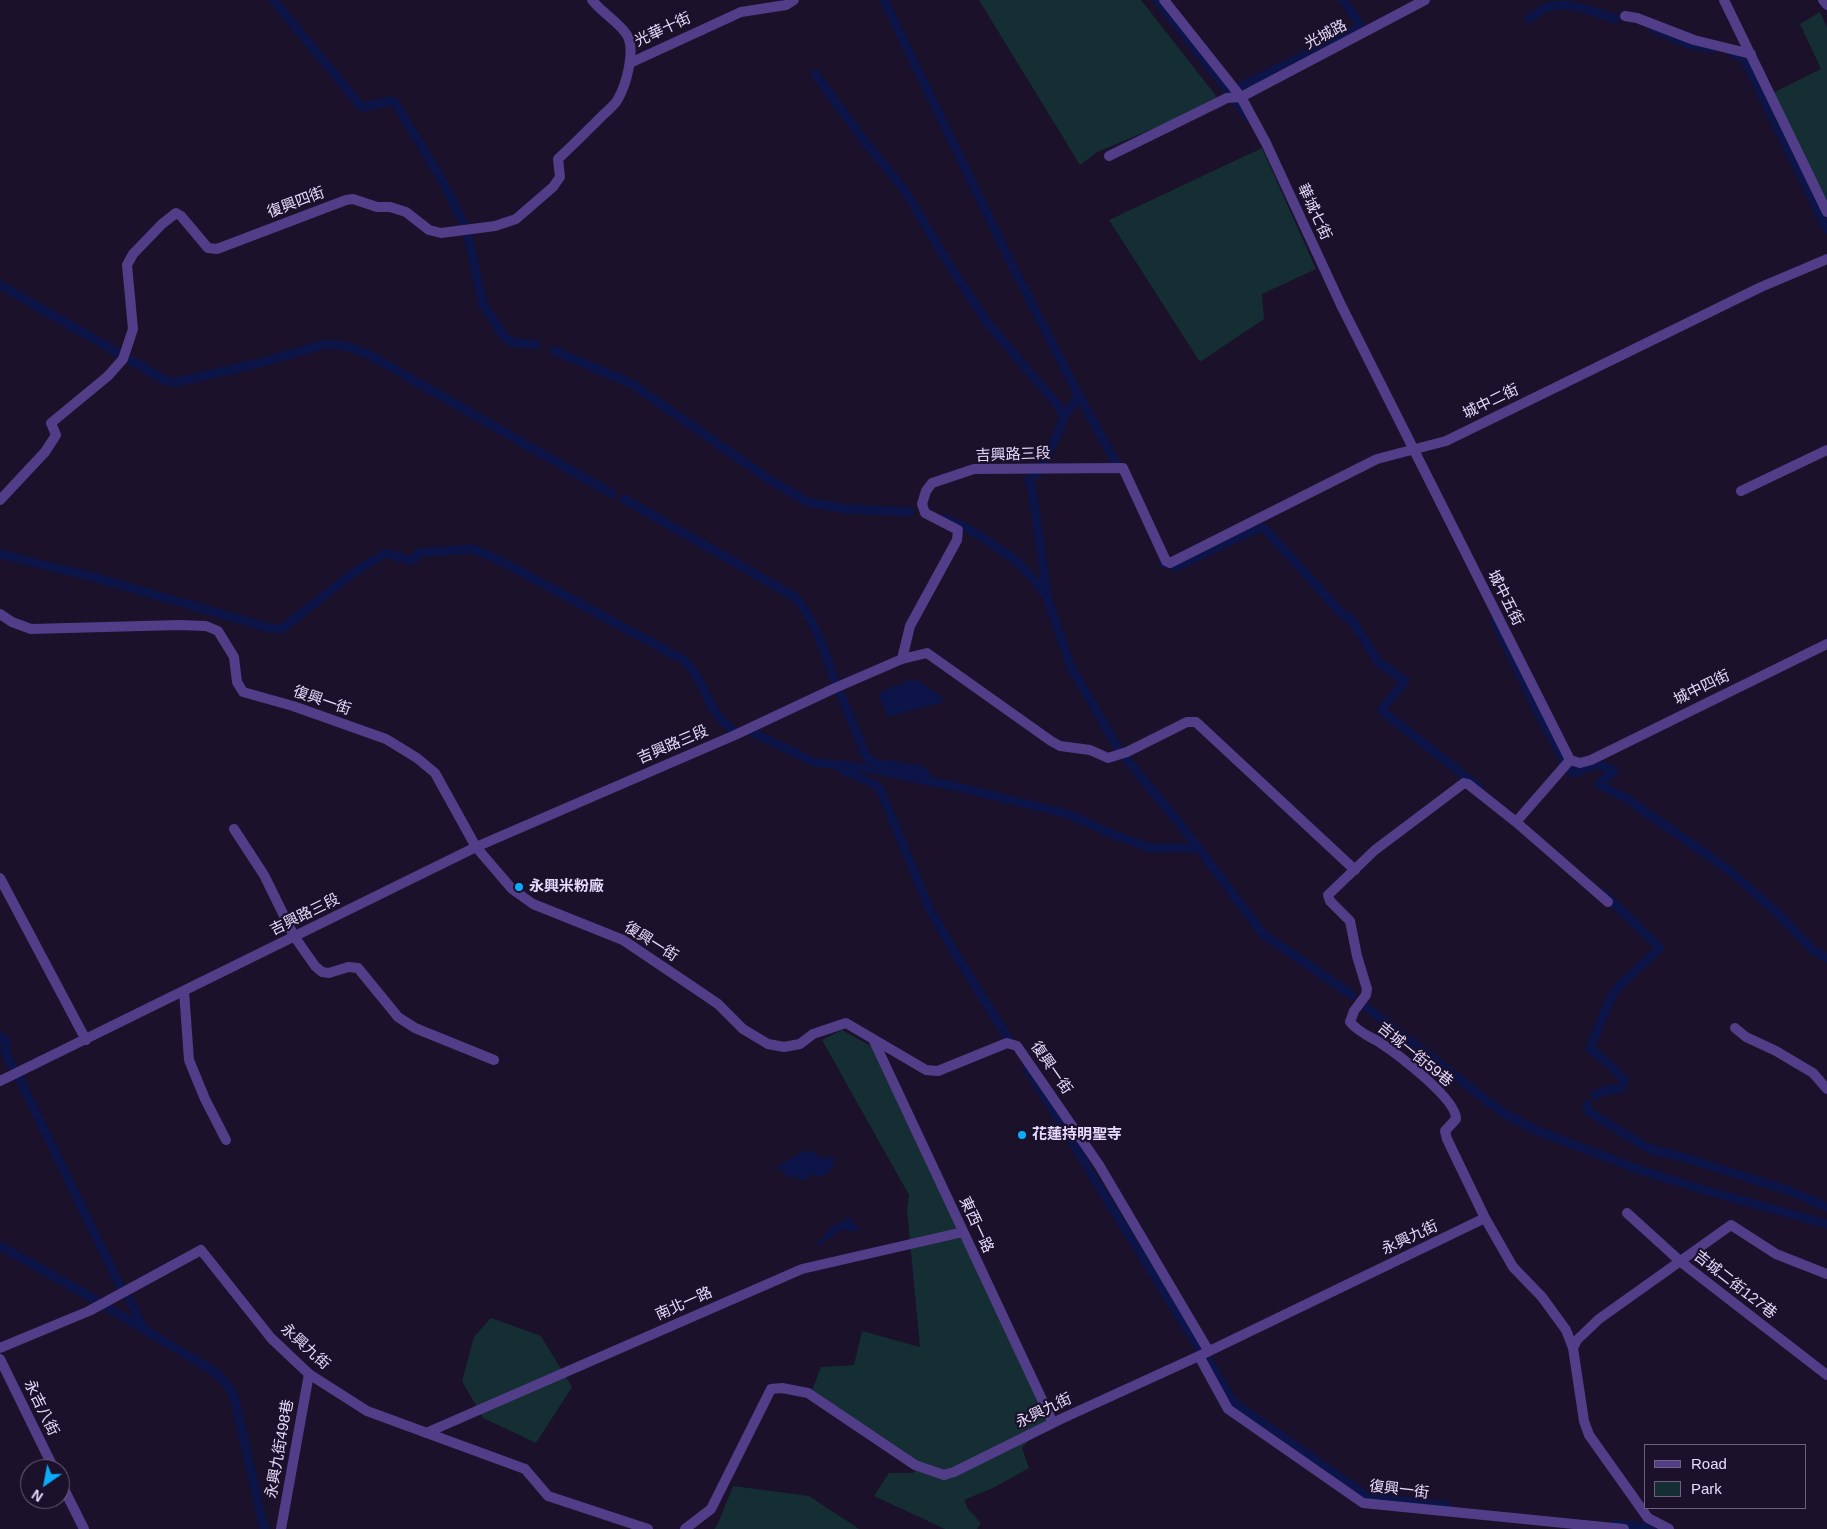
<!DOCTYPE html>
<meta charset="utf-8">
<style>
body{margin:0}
#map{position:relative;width:1827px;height:1529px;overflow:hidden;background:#1b112a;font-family:Helvetica,sans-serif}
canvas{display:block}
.legend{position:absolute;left:1644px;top:1444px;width:162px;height:65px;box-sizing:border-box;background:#1b112a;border:1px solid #6d617f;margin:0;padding:6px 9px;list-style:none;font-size:15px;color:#e7dafe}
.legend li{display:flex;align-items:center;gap:10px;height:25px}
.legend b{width:25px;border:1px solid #6d617f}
.north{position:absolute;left:20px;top:1459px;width:50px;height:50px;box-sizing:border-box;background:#1b112a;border:1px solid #6d617f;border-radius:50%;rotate:213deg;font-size:14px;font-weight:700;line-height:20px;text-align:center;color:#e7dafe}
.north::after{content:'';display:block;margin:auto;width:18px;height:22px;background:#0aacfb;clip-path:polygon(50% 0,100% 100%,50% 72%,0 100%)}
</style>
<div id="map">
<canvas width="1827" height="1529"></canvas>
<ul class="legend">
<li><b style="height:6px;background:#513d88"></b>Road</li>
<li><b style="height:14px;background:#142e34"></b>Park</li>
</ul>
<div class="north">N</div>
</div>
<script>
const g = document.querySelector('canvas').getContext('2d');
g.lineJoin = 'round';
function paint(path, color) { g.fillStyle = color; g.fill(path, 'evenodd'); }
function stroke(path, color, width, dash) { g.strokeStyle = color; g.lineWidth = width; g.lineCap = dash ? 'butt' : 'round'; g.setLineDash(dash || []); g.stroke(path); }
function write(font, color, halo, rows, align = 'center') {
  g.font = font + ' Helvetica,"Noto Sans TC",sans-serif'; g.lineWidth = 4.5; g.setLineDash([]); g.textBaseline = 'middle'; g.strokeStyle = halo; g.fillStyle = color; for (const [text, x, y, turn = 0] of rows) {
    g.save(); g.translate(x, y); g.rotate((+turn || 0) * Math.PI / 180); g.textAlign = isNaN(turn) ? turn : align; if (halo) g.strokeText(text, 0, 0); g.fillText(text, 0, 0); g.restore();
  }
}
const green = new Path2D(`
 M 979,0 L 1141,0 L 1220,101 L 1097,152 L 1080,165 Z
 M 1820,12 L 1827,27 L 1827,200 L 1773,93 L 1821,69 L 1800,24 Z
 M 1262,148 L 1316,269 L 1262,294 L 1264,319 L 1200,362 L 1109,220 Z
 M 842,1030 L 878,1050 L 1048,1421 L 1022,1448 L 1029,1468 L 995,1487 L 964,1500 L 968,1509 L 981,1523 L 977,1529 L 945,1529 L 874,1496 L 889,1473 L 913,1473 L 917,1469 L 811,1393 L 821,1367 L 854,1365 L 862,1331 L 920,1347 L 907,1210 L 909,1195 L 822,1040 Z
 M 491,1318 L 541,1336 L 572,1387 L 536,1443 L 483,1418 L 462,1381 L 474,1337 Z
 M 733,1486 L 809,1496 L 859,1529 L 714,1529 L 717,1526 Z`);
const water = new Path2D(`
 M 909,680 L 917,680 L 940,696 L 943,699 L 943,702 L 888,717 L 879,696 L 879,693 Z
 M 804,1151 L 814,1152 L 820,1158 L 830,1157 L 834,1159 L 834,1165 C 826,1177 821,1179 810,1174 L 805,1180 L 801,1180 L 796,1178 L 796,1174 L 792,1179 L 789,1178 C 783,1173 784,1168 774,1169 Z
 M 846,1218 L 851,1218 L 854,1225 L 859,1226 L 859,1229 L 853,1232 L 842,1229 L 818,1246 L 817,1243 L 835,1224 L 839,1224 Z`);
const canal = new Path2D(`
 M 273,0 L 360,105 L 363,107 L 391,101 L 396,104 L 442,180 L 466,228
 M 884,0 L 1008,257 L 1079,396 L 1115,461
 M 1157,0 L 1228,91
 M 1529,19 C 1534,15 1540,10 1546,8 C 1568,0 1594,12 1616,19
 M 1654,29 L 1688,44 L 1713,49
 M 1733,54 L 1743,57 L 1746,62 L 1827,229
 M 815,74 L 862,138 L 905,191 L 950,266 L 986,321 L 1060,408 L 1063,418 L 1061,427 L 1043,464
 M 1242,86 L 1360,28 L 1360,25 L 1343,0
 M 1235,99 L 1248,117
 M 468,236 L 483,305 L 503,335 L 511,342 L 536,345
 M 0,285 L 120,354
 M 555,351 L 632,384 L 767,478 L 807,502 L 847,509 L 910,512
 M 127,358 L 166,381 L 177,382 L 256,364 L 326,344 L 346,346 L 368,354 L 612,494
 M 1063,418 L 1079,396
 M 1038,473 L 1029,480 L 1032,489 L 1047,594
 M 624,499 L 795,597 C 816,620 825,655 836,684
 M 945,519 L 965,527 L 983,538 L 1014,559 L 1033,578 L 1047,597 L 1071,667 L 1119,750
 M 0,554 L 93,577 L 266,627 L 279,629 L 284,627 L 353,573 L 386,553 L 409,560 L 414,559 L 418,553 L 473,549 L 499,560 L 684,660 C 707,682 705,710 732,729
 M 1163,563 L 1176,567 L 1258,528 L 1265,529 L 1343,615 L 1352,620 L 1378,662 L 1405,681 L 1382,709 L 1382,711 L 1479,787
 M 1495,621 L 1539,715 L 1564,760
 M 840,693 L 867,758 L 875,763 L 921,770 L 925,773 L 927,780
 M 754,733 L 814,762 L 878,770 L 953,786 L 1068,814 L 1117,836 L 1150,848 L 1198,848
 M 1126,759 L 1181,825 L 1263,934 L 1352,995
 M 1569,768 L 1570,771 L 1573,773 L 1597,764 L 1613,770 L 1614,772 L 1600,782 L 1599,784 L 1601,786 L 1626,798 L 1730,871 L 1774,910 L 1814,951 L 1827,958
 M 841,769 L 873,784 L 880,789 L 929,908 L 958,958 L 1008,1038
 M 1361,1003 L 1503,1113 L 1540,1132 L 1640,1170 L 1704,1190 L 1827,1224
 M 0,1036 C 7,1040 7,1044 5,1051 L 13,1068
 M 1592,1043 L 1611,997 L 1619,986 L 1660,948 L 1604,894
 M 1590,1049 L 1608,1063 L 1624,1080 L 1623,1084 L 1620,1089 L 1606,1090 L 1595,1095
 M 1027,1068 L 1087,1166
 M 20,1080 L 120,1286
 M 1587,1105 L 1588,1111 L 1649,1149 L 1679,1156 L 1787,1190 L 1827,1207
 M 1090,1172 L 1201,1351
 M 0,1246 L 96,1300
 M 127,1295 L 145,1330
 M 105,1306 L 212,1370 L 225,1382 L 234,1396 L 264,1529
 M 1207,1358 L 1234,1403 L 1368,1497 L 1448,1506
 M 1615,1524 L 1664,1529`);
const minor = new Path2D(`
 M 1164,0 L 1241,97 L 1266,143 L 1341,305 L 1570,760
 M 1724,0 L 1827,212
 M 1823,0 L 1827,5
 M 1625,16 L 1637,18 L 1694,40 L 1751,54
 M 630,63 L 741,12 L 786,5 L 794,0
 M 1109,156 L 1227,98 L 1241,97 L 1425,0
 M 1741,491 L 1827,450
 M 0,500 L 45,452 L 56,435 L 51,423 L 108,376 L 123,359 L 133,329 L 127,265 L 133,254 L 162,224 L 176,213 L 181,216 L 208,248 L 217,249 L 346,200 L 353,199 L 377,207 L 390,207 L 406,212 L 429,230 L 441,233 L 495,226 L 516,219 L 553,187 L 560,177 L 558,159 C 573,145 588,130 602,116 C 608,110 615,105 618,99 C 626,85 636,50 627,35 C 619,22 602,13 592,0
 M 0,614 L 12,622 L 31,629 L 179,625 L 206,626 L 218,631 L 234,657 L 237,682 L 243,692 L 293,706 L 386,739 L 417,758 L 435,773 L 476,847 L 512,889 L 533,904 L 623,940 L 693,987 L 718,1004 L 743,1029 L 768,1044 L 784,1047 L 800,1044 L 813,1034 L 846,1023 L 926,1070 L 938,1071 L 1007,1043 L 1017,1046 L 1099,1165 L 1208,1350
 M 902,659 L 927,653 L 1051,741 L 1060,746 L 1090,750 L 1108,758 L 1127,752 L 1187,722 L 1196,722 L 1355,870
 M 1516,822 L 1608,902
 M 234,829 L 264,875 L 294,936 L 315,966 L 322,972 L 329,973 L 348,967 L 358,968 L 398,1017 L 415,1028 L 494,1060
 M 0,878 L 86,1040
 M 184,991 L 189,1060 L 205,1099 L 226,1140
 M 1735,1028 L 1746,1037 L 1776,1051 L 1813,1073 L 1827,1089
 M 873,1039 L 1053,1423
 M 0,1081 L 476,847 L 735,735 L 835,688 L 902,659 L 910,626 L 957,540 L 958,530 L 925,513 L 922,504 L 926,491 L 932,483 L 974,469 L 1123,468 L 1166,561 L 1170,563 L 1377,459 L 1446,441 L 1761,287 L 1827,259
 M 1627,1213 L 1681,1262 L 1827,1375
 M 0,1348 L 89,1311 L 201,1250 L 271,1338 L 309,1374 L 367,1411 L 525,1469 L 548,1496 L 648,1529
 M 1573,1348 L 1577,1340 L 1599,1319 L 1731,1225 L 1776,1254 L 1827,1274
 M 1199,1356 L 1228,1409 L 1363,1503 L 1624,1529
 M 0,1359 L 54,1469
 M 426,1433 L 802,1269 L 963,1232
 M 60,1481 L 84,1529
 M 281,1529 L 309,1374
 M 685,1529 L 711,1509 L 771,1389 L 782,1388 L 808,1393 L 915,1465 L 944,1475 L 954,1472 L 1061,1419 L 1199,1356 L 1485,1218
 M 1669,1529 L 1648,1518 L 1589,1435 L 1584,1421 L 1573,1348 L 1566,1330 L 1542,1297 L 1513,1267 L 1485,1218 L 1447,1139 L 1445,1131 L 1456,1119 C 1457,1099 1396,1053 1379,1042 C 1369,1036 1358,1032 1350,1022 L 1354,1011 L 1366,995 L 1367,989 L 1357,956 L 1350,921 L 1330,901 L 1328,895 L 1375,850 L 1464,783 L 1468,784 L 1516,822 L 1570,760 L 1580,763 L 1591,760 L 1827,644`);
const markers = [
 [519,887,5,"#0aacfb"],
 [1022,1135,5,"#0aacfb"]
];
const streetNames = [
 ["光華十街",663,30,-25],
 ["光城路",1326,35,-28],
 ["復興四街",296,203,-21],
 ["華城七街",1314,212,65],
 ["城中二街",1491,402,-26],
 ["吉興路三段",1013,455,-2],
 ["城中五街",1505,598,63],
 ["城中四街",1702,688,-26],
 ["復興一街",322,701,19],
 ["吉興路三段",673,745,-23],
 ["吉興路三段",305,915,-26],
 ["復興一街",651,942,32],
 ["吉城一街59巷",1415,1055,39],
 ["復興一街",1051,1068,55],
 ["東西一路",976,1225,65],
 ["永興九街",1410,1238,-25],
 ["吉城二街127巷",1735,1285,38],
 ["南北一路",684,1304,-24],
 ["永興九街",305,1347,42],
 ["永吉八街",41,1408,64],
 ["永興九街",1044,1411,-26],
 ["永興九街498巷",280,1449,-80],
 ["復興一街",1399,1490,7]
];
const poiNames = [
 ["永興米粉廠",529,887],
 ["花蓮持明聖寺",1032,1135]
];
paint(green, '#142e34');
paint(water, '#0c1448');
stroke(canal, '#0c1448', 9);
stroke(minor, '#513d88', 10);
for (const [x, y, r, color] of markers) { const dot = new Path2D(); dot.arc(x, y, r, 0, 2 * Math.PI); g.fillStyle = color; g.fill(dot); stroke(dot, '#1b112a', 2); }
write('15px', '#e7dafe', '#1b112a', streetNames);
write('bold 15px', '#e7dafe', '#1b112a', poiNames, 'left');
</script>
